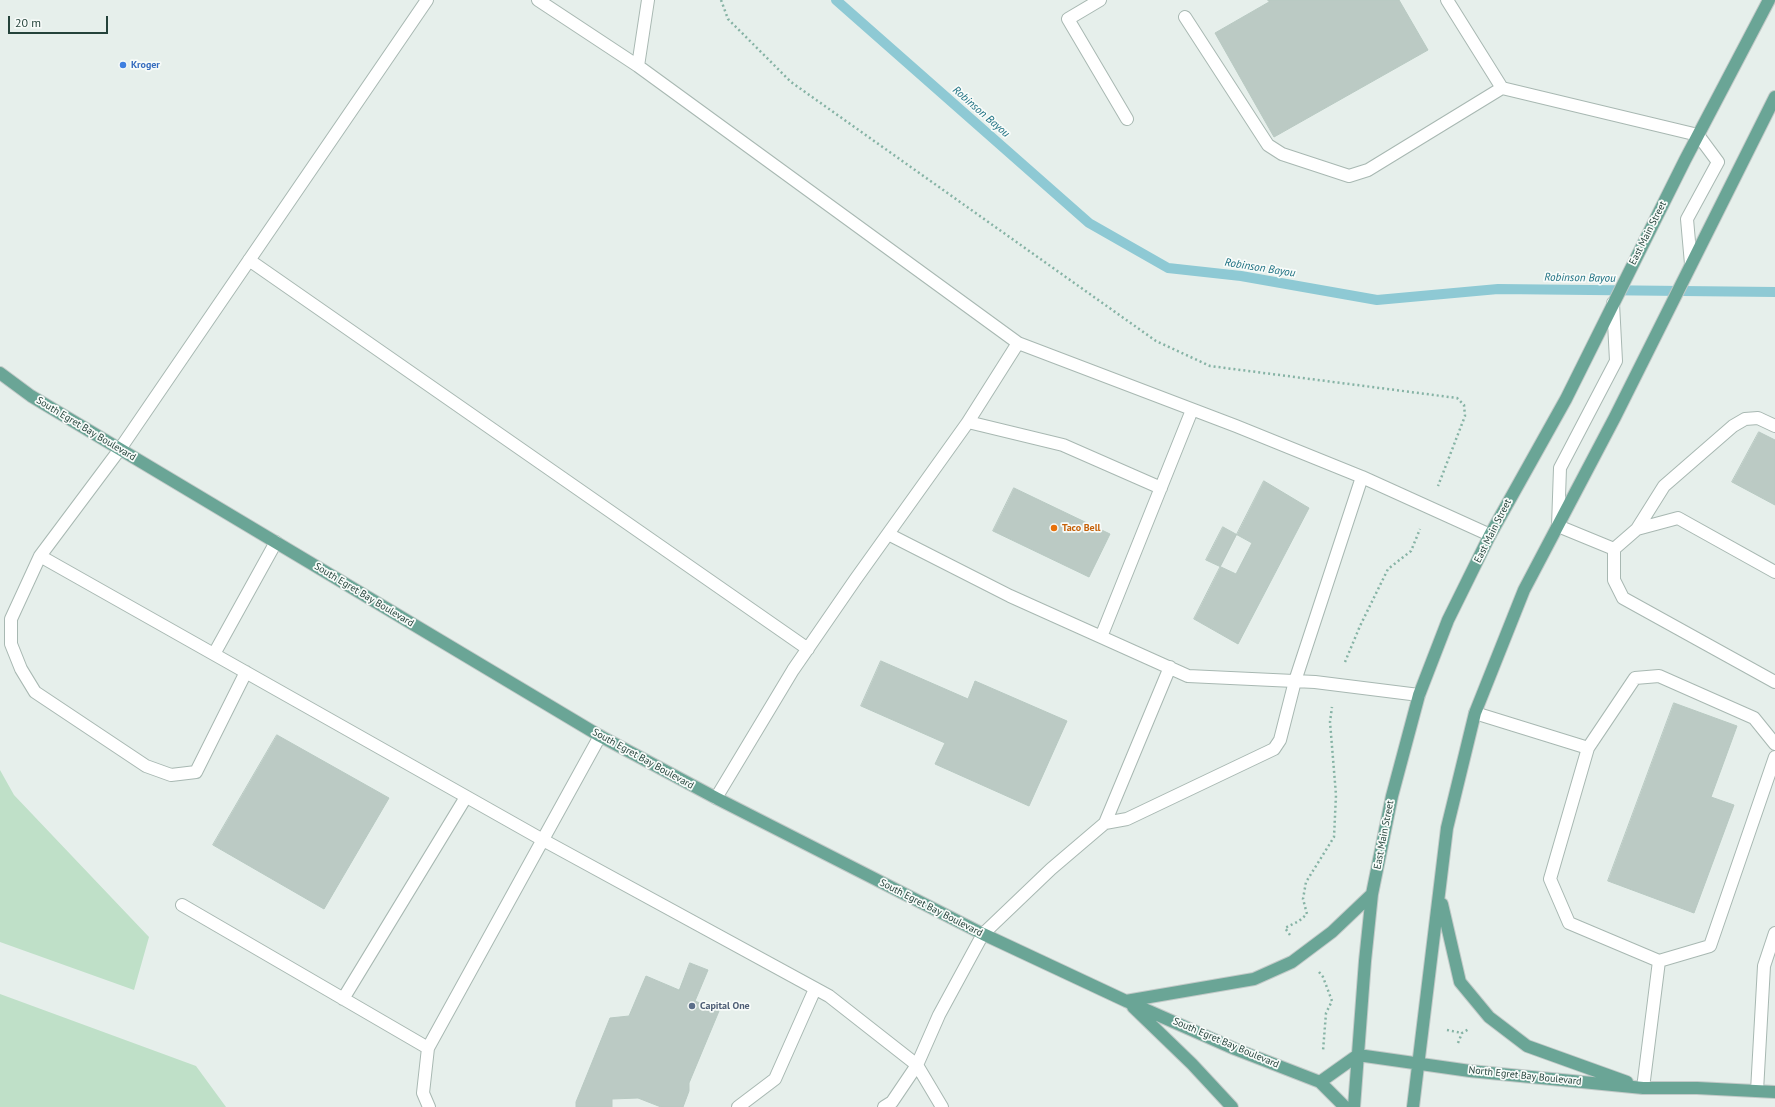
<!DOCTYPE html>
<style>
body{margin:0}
#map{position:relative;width:1775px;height:1107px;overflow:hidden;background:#e6efeb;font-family:"PT Sans",sans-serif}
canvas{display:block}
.scale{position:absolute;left:8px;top:16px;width:100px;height:18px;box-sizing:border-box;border:2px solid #24423a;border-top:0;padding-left:5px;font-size:12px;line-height:14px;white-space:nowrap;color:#24423a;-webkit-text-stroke:3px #f7fbf9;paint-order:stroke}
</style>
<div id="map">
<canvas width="1775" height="1107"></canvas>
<div class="scale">20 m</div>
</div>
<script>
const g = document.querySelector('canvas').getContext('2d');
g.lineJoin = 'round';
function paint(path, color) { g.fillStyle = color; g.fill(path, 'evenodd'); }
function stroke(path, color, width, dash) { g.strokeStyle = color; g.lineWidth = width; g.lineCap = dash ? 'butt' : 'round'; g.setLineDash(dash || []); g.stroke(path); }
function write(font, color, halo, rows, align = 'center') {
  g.font = font + ' "PT Sans",sans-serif'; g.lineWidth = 3.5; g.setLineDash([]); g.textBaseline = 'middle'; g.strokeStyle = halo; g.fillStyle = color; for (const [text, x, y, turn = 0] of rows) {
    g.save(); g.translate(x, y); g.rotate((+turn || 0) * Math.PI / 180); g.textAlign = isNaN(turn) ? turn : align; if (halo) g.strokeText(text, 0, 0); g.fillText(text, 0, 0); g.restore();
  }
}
const green = new Path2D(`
 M 0,770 L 14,795 L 149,937 L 134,990 L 0,942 Z
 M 0,994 L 196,1066 L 226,1107 L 0,1107 Z`);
const stream = new Path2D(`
 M 836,0 L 1089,223 L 1168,268 L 1241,276 L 1377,300 L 1498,289 L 1775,292`);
const building = new Path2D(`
 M 1268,0 L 1399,0 L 1428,50 L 1274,137 L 1215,33 L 1269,2 Z
 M 1759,432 L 1775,440 L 1775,505 L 1732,482 Z
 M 1264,481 L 1309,508 L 1238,644 L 1194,619 Z
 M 1014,488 L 1110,534 L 1089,577 L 993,531 Z
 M 1223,527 L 1252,543 L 1236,574 L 1206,560 Z
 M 881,661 L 968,699 L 975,681 L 1067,721 L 1029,806 L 935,764 L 945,743 L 861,706 Z
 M 1674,703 L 1737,726 L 1711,797 L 1734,805 L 1694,913 L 1608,881 Z
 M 277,735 L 389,798 L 324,909 L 213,845 Z
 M 690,963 L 708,970 L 695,1001 L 719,1011 L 689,1083 L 689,1091 L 683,1107 L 661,1107 L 638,1098 L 612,1099 L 612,1107 L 576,1107 L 576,1102 L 610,1018 L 629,1016 L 646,976 L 679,990 Z`);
const path = new Path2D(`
 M 721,0 L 728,19 L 791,82 L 1156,341 L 1210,366 L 1457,398 L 1464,405 L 1465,416 L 1438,486
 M 1345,662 L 1360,626 L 1388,569 L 1411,551 L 1420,529
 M 1290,935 L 1285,928 L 1299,921 L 1307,914 L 1303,899 L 1306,882 L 1334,837 L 1336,795 L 1330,722 L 1332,707
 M 1319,972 L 1323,977 L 1332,1001 L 1326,1013 L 1323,1051
 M 1447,1030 L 1462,1033
 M 1458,1043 L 1462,1033 L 1469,1029`);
const minor = new Path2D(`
 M 538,0 L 638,66
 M 648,0 L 638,66 L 1018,343
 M 1100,0 L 1068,19 L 1127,119
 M 1447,0 L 1502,88 L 1698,135 L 1718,162 L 1687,219 L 1691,264
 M 1185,17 L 1268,145 L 1282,154 L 1349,176 L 1368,170 L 1502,88
 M 249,260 L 808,649
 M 1613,303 L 1616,361 L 1560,468 L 1558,526 L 1614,549
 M 968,422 L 1063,445 L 1161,488
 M 1775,426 L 1758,418 L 1745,419 L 1733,426 L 1664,486 L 1637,529 L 1614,549 L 1614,580 L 1623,598 L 1775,682
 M 1637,529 L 1678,518 L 1775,572
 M 888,534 L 1010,596 L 1188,676 L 1315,682 L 1419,695
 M 40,556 L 543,840 L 829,996 L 917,1065 L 942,1107
 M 1101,637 L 1192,410
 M 214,654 L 276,542
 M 246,672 L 196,772 L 171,775 L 146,766 L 35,692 L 21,669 L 11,644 L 11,619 L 40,556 L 120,449 L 427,0
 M 1475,713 L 1588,748 L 1550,879 L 1569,923 L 1659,961 L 1710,946 L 1775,757
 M 1588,748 L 1635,678 L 1659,676 L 1754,718 L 1775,744
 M 716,798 L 793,670 L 855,580 L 968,422 L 1018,343 L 1236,426 L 1362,477 L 1490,535
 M 1105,823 L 1127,819 L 1274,749 L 1280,740 L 1295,681 L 1362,477
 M 182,905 L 428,1048
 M 343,999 L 466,797
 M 1643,1088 L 1659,961
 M 1757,1091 L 1764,966 L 1775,933
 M 429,1107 L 423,1093 L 428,1048 L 600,736
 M 738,1107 L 775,1079 L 815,989
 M 884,1107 L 892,1102 L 917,1065 L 939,1015 L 983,934 L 1051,869 L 1105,823 L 1170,667`);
const major = new Path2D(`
 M 0,373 L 31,396 L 600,736 L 716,798 L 983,934 L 1126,1001 L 1235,1049 L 1320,1082 L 1345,1107
 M 1442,904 L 1460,982 L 1489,1017 L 1527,1046 L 1627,1082
 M 1126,1001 L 1254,979 L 1292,962 L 1332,932 L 1372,894
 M 1133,1007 L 1192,1064 L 1232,1107
 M 1320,1082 L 1358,1055 L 1470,1071 L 1643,1088 L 1697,1088 L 1775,1092
 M 1354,1107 L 1365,961 L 1372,894 L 1392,796 L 1419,695 L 1448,620 L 1490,535 L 1566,399 L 1685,160 L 1769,0
 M 1413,1107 L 1447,828 L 1475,713 L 1524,590 L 1615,417 L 1775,97`);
const markers = [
 [123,65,4,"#3f7fe0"],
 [1054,528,4,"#e8710a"],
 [692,1006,4,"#5c6f8a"]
];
const shopNames = [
 ["Kroger",131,65]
];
const streetNames = [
 ["East Main Street",1648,233,-63],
 ["South Egret Bay Boulevard",86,429,31],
 ["East Main Street",1493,531,-63],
 ["South Egret Bay Boulevard",364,595,31],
 ["South Egret Bay Boulevard",643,759,29],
 ["East Main Street",1384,835,-79],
 ["South Egret Bay Boulevard",931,908,27],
 ["South Egret Bay Boulevard",1226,1043,23],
 ["North Egret Bay Boulevard",1525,1076,6]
];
const foodNames = [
 ["Taco Bell",1062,528]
];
const serviceNames = [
 ["Capital One",700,1006]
];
const waterNames = [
 ["Robinson Bayou",981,112,41],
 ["Robinson Bayou",1260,268,9],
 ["Robinson Bayou",1580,278,1]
];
paint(green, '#bfe0c8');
stroke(stream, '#8ec9d4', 10);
paint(building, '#bbcac4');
stroke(building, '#b8c9c2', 1);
stroke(minor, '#a8b8b2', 14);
stroke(major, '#c2cac8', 14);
stroke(path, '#86b3a5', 2.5, [2, 3]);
stroke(minor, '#fff', 12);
stroke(major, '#6aa596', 12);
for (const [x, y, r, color] of markers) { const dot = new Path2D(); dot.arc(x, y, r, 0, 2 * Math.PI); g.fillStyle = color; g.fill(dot); stroke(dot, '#f7fbf9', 1.5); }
write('bold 10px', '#366cbe', '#f7fbf9', shopNames, 'left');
write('10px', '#24423a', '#f7fbf9', streetNames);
write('bold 10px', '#c56008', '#f7fbf9', foodNames, 'left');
write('bold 10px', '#4e5e75', '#f7fbf9', serviceNames, 'left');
write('italic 11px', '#1c6f80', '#f7fbf9', waterNames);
</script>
